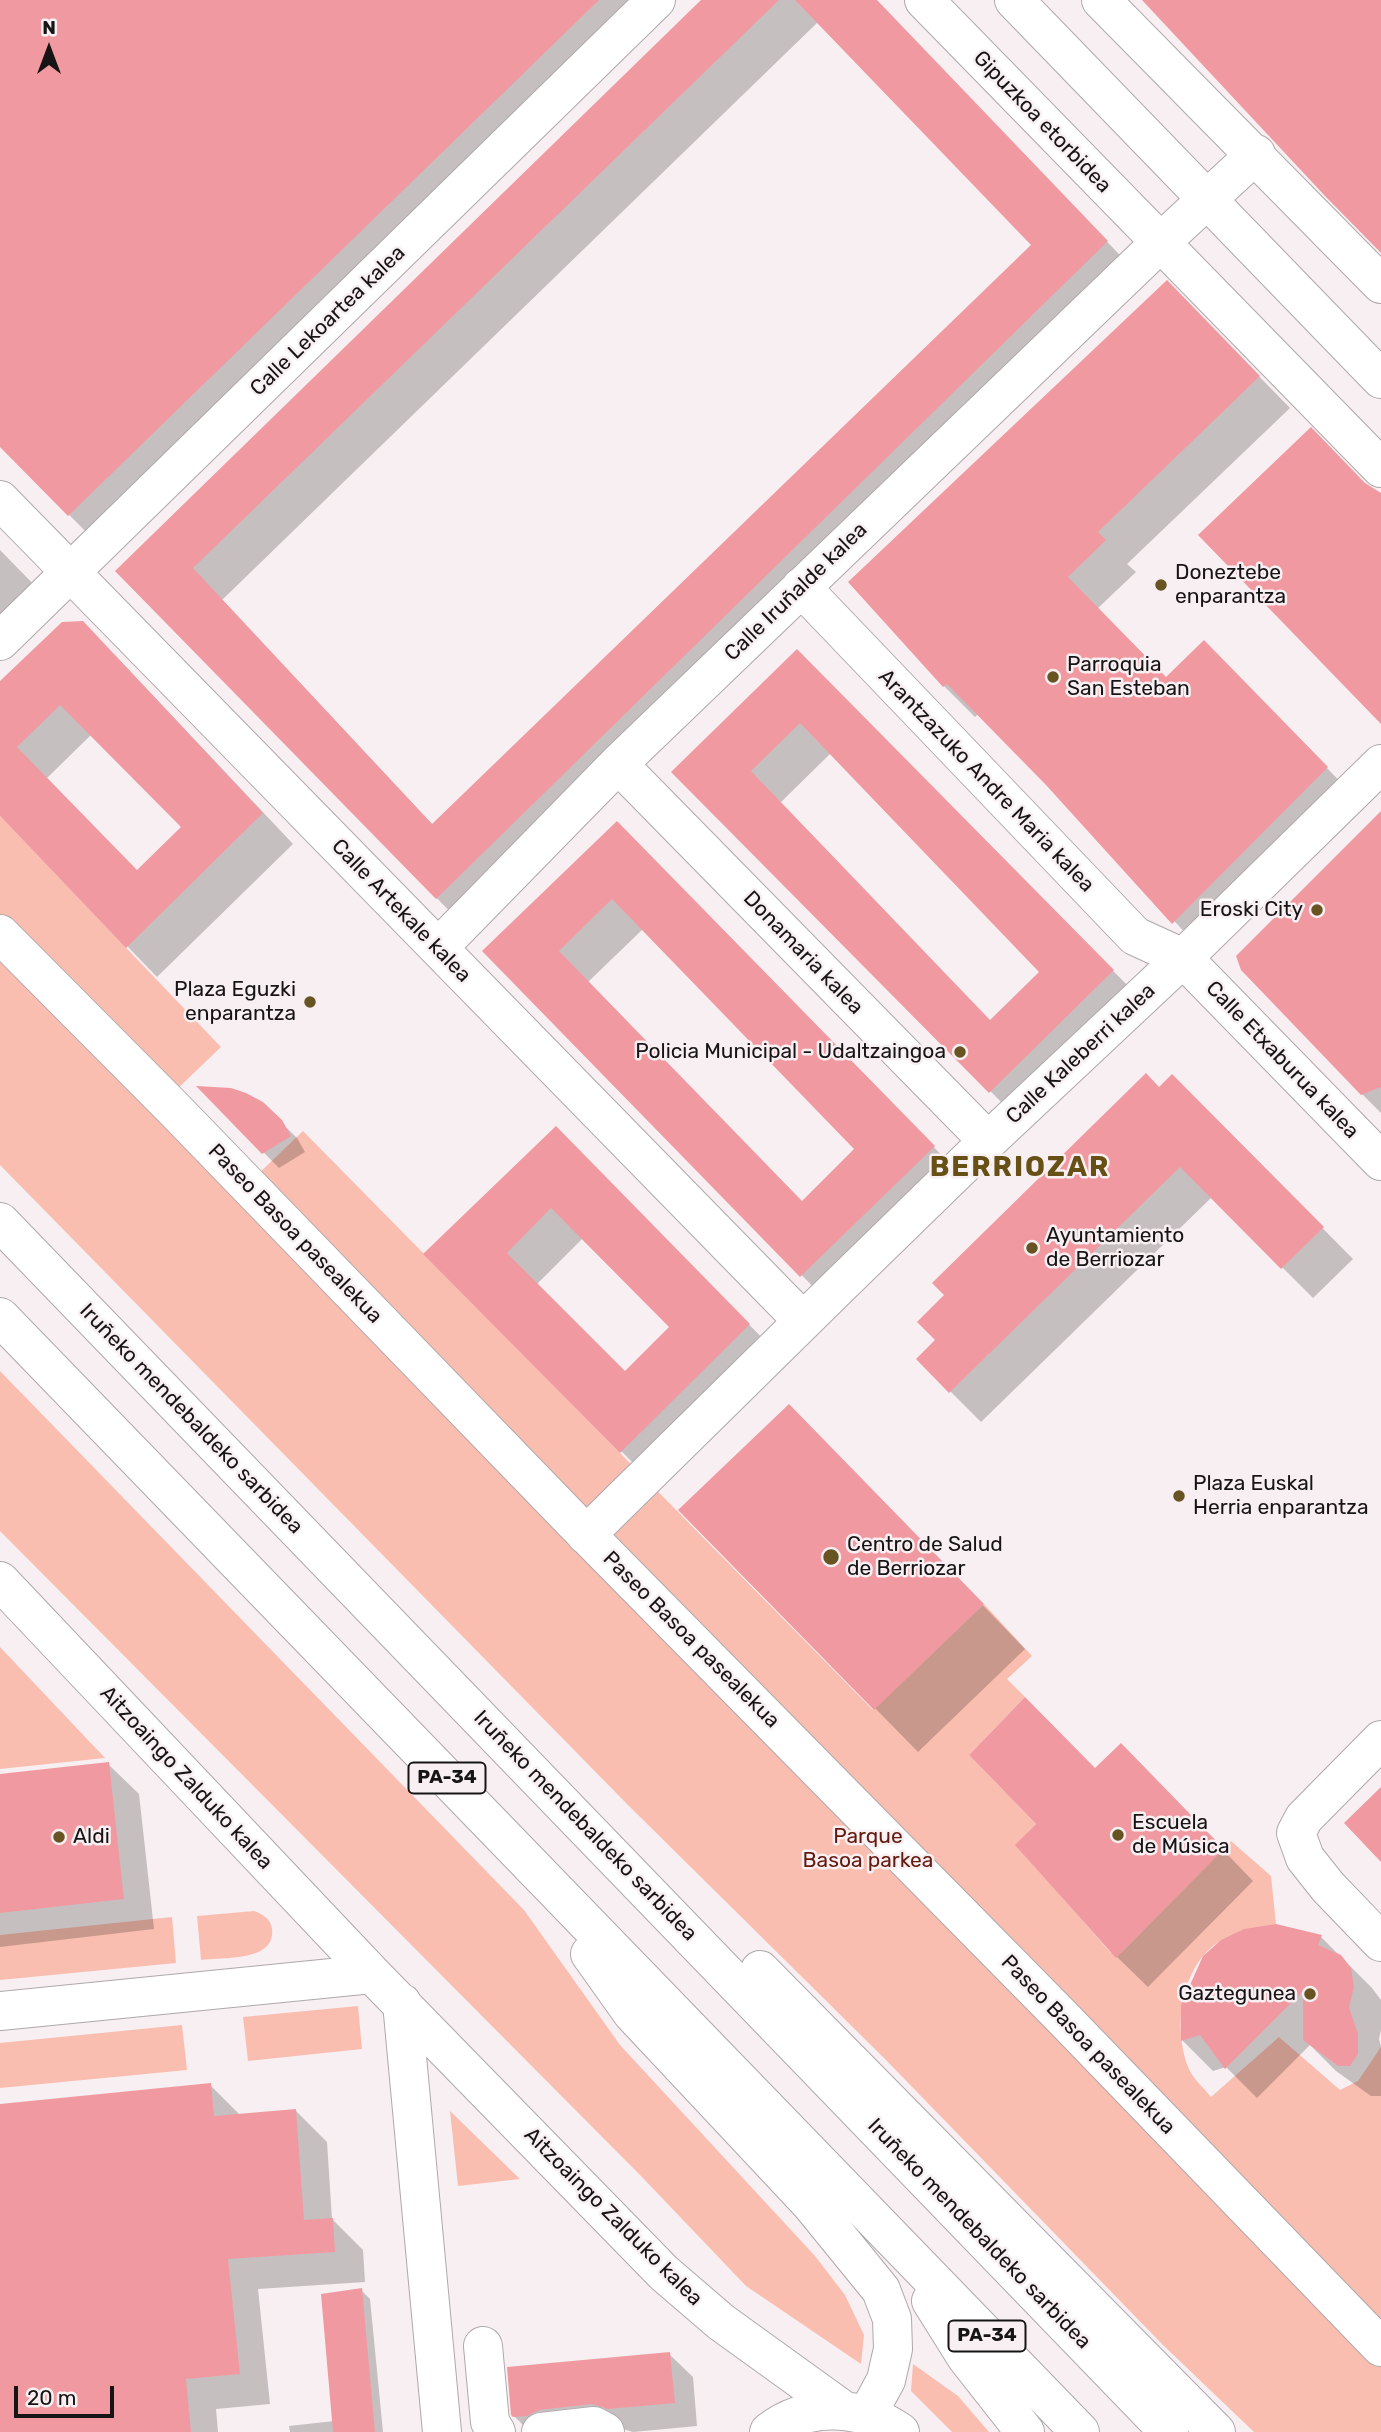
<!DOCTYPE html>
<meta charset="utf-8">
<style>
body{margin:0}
#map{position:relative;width:1381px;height:2432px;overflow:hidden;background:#f7eff1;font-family:Rubik,sans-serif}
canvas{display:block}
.north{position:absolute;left:14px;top:14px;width:70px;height:70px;-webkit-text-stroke:5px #f7eff1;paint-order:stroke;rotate:0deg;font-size:19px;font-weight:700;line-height:28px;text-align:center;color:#171415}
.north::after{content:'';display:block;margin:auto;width:24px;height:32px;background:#171415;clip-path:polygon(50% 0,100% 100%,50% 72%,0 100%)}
.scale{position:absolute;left:14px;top:2386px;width:100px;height:32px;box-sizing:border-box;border:4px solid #171415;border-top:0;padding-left:9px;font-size:21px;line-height:24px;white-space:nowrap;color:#171415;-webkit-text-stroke:5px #f7eff1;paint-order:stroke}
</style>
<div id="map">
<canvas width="1381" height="2432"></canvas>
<div class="north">N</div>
<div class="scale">20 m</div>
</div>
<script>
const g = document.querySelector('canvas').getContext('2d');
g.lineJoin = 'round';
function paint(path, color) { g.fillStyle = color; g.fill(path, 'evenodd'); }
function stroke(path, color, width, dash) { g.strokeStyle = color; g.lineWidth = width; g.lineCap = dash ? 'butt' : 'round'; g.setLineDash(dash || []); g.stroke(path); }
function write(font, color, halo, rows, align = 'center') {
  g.font = font + ' Rubik,sans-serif'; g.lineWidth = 5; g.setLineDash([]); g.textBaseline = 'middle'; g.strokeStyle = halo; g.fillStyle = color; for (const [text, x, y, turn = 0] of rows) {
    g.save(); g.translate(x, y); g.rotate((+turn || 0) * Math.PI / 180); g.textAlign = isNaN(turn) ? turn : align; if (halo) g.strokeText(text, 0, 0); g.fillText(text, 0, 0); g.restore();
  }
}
const green = new Path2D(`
 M 0,816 L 221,1047 L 174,1092 L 256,1176 L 303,1131 L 873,1710 L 984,1604 L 1032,1656 L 1007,1679 L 1025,1697 L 969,1755 L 1036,1824 L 1016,1845 L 1111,1953 L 1121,1953 L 1231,1841 L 1271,1876 L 1276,1924 C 1260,1929 1233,1933 1220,1941 C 1180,1966 1173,2028 1188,2067 C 1192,2078 1204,2088 1211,2097 L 1279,2037 L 1340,2090 L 1358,2081 L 1381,2047 L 1381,2432 L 1254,2432 L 1162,2344 L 884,2058 L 628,1805 L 0,1165 Z
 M 0,1371 L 524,1910 L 620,2045 L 815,2256 L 845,2295 L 864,2335 L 861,2364 L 746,2286 L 641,2176 L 0,1531 Z
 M 0,1647 L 105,1758 L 0,1769 Z
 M 254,1911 C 263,1914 271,1919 272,1929 C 276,1962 223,1957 201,1960 L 197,1916 Z
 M 172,1917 L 176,1963 L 0,1980 L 0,1935 Z
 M 358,2006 L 362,2049 L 248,2061 L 243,2017 Z
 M 182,2025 L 187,2070 L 0,2088 L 0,2043 Z
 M 450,2111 L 520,2179 L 458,2186 Z
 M 913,2364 L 958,2396 L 989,2432 L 952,2432 L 911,2391 Z`);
const shadow = new Path2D(`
 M 0,0 L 661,0 L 100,546 L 0,445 Z
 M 704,0 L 876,0 L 1137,273 L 467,929 L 117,571 ZM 818,22 L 1034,245 L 433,825 L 222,600 Z
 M 1197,313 L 1290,408 L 1127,564 L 1136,572 L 1097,609 L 1166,680 L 1235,673 L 1357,799 L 1204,953 L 1047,784 L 978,714 L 975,717 L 944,686 L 851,582 Z
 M 0,550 L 44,595 L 0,639 Z
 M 797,652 L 1143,1001 L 1021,1122 L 674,772 ZM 831,753 L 1042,972 L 990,1022 L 780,803 Z
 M 114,654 L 293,844 L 157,977 L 0,814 L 0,684 ZM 92,734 L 183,827 L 137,872 L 46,779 Z
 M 1381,814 L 1381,1113 L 1362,1094 Z
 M 647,854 L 964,1178 L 832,1306 L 484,951 ZM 643,929 L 857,1149 L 802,1203 L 588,982 Z
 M 1172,1076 L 1353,1259 L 1313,1298 L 1212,1197 L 981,1422 L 918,1359 Z
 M 200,1088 L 262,1104 L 297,1138 L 305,1152 L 279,1168 Z
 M 586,1159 L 780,1356 L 652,1482 L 425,1254 ZM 583,1238 L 672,1327 L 625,1374 L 536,1285 Z
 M 832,1449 L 1025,1649 L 918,1752 L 681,1510 Z
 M 108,1764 L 139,1794 L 154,1929 L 0,1947 L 0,1776 Z
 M 1152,1776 L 1253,1881 L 1148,1987 L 1117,1957 L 1018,1845 Z
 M 1276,1926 L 1321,1937 L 1372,1988 L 1381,2000 L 1381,2030 L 1379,2039 L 1381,2046 L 1381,2096 L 1371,2096 L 1336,2071 L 1310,2045 L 1257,2098 L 1226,2067 L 1213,2071 L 1183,2041 L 1183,2005 Z
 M 210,2085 L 240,2115 L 296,2111 L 327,2142 L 332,2219 L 363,2250 L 365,2282 L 258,2289 L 270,2404 L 216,2409 L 218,2432 L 0,2432 L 0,2106 Z
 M 361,2290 L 370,2299 L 383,2432 L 290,2432 L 289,2426 L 334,2421 Z
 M 669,2354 L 693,2377 L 697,2426 L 633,2432 L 616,2427 L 530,2432 L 514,2416 Z`);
const building = new Path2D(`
 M 0,0 L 599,0 L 68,516 L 0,447 Z
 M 701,0 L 779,0 L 193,568 L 432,824 L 1031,245 L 795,0 L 877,0 L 1108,241 L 436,899 L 115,571 Z
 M 1142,0 L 1381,0 L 1381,253 L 1325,196 Z
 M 1167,280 L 1260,376 L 1098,532 L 1106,540 L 1068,577 L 1166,677 L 1204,640 L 1328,767 L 1172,924 L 1046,785 L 947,684 L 943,687 L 848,582 Z
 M 1311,427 L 1365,483 L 1381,493 L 1381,724 L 1198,535 Z
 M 83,621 L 263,813 L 126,948 L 0,816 L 0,681 L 62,622 ZM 60,705 L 181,827 L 137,870 L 17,747 Z
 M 797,649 L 1114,970 L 989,1093 L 671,772 ZM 800,723 L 1039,972 L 990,1020 L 751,771 Z
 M 1381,811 L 1381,1087 L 1361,1095 L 1241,970 L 1236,956 Z
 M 617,821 L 935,1146 L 800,1277 L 482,951 ZM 612,899 L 854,1149 L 802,1201 L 559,951 Z
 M 1146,1073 L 1159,1087 L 1172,1074 L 1324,1227 L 1281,1269 L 1180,1167 L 949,1393 L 916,1359 L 935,1340 L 917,1322 L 944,1295 L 932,1283 Z
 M 196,1086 L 231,1088 L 246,1093 L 263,1102 L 282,1120 L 291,1136 L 262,1154 Z
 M 556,1126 L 750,1324 L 620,1453 L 423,1254 ZM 551,1208 L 669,1327 L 625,1371 L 507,1253 Z
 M 789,1404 L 984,1604 L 874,1710 L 678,1510 Z
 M 1025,1697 L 1095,1768 L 1121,1743 L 1224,1849 L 1116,1958 L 1015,1845 L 1036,1824 L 969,1755 Z
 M 109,1762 L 124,1899 L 0,1913 L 0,1774 Z
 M 1381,1787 L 1381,1862 L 1344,1823 Z
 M 1276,1924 L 1322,1935 L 1318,1945 L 1341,1955 L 1351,1968 L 1354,1987 L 1349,2007 L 1358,2034 L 1358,2054 L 1350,2066 L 1338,2066 L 1303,2040 L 1303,1991 L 1225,2069 L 1200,2035 L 1181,2041 L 1181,2005 L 1203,1956 L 1221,1940 L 1244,1929 Z
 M 211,2083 L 214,2116 L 296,2109 L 304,2220 L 333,2218 L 335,2252 L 228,2259 L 240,2374 L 186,2379 L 191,2432 L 0,2432 L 0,2104 Z
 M 362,2288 L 375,2432 L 333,2432 L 321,2294 Z
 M 670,2352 L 675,2403 L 608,2409 L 592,2404 L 539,2410 L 527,2416 L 513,2417 L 511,2415 L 507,2367 Z`);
const minor = new Path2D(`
 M 924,0 L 1381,468
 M 1101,0 L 1381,284
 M 0,500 L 803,1321
 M 801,587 L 1135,936 L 1183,958 L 1381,1161
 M 0,641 L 656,0
 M 618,764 L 988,1141
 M 0,934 L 175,1110 L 574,1522 L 1063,2018 L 1381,2347
 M 438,948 L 618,764 L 1160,243 L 1256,154
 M 586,1535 L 837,1288 L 988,1141 L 1183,958 L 1381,764
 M 0,1581 L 372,1974 L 664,2273 L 721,2322 L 843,2410
 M 1381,1740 L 1304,1818 L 1296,1833 L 1305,1858 L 1328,1887 L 1381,1942
 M 402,2003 L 442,2432
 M 0,2011 L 372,1974
 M 483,2346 L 490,2422 L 496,2432
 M 541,2432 L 594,2426 L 605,2432
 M 769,2432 C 807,2402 862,2405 900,2432`);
const major = new Path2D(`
 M 1014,0 L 1381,379`);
const highway = new Path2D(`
 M 0,1222 L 1169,2432
 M 0,1317 L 1080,2432
 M 590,1954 L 632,2013 L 811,2204 L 881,2290 L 892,2319 L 893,2349 L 886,2380 L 867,2415
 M 760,1970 L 1216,2432
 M 931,2301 L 966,2357 L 1025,2432`);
const markers = [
 [1161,585,7,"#685322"],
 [1053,677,7,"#685322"],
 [1317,910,7,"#685322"],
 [310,1002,7,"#685322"],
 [960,1052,7,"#685322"],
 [1032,1248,7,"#685322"],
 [1179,1496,7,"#685322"],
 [831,1557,9,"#685322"],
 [1118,1835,7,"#685322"],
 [59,1837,7,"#685322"],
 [1310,1994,7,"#685322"]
];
const shields = [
 [447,1778,77],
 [987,2336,77]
];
const shieldNames = [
 ["PA-34",447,1778],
 ["PA-34",987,2336]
];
const streetNames = [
 ["Gipuzkoa etorbidea",1042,122,46],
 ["Calle Lekoartea kalea",328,321,-44],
 ["Calle Iruñalde kalea",796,592,-44],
 ["Arantzazuko Andre Maria kalea",986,781,46],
 ["Calle Artekale kalea",401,911,46],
 ["Donamaria kalea",803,953,46],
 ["Calle Kaleberri kalea",1081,1054,-43],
 ["Calle Etxaburua kalea",1282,1060,46],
 ["Paseo Basoa pasealekua",295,1234,46],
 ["Iruñeko mendebaldeko sarbidea",191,1419,46],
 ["Paseo Basoa pasealekua",691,1640,45],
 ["Aitzoaingo Zalduko kalea",186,1778,47],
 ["Iruñeko mendebaldeko sarbidea",585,1826,46],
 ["Paseo Basoa pasealekua",1088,2045,46],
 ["Aitzoaingo Zalduko kalea",613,2217,45],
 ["Iruñeko mendebaldeko sarbidea",979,2234,46]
];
const poiNames = [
 ["Doneztebe",1175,573],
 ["enparantza",1175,597],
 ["Parroquia",1067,665],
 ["San Esteban",1067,689],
 ["Eroski City",1303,910,"right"],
 ["Plaza Eguzki",296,990,"right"],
 ["enparantza",296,1014,"right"],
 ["Policia Municipal - Udaltzaingoa",946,1052,"right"],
 ["Ayuntamiento",1046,1236],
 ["de Berriozar",1046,1260],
 ["Plaza Euskal",1193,1484],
 ["Herria enparantza",1193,1508],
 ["Centro de Salud",847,1545],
 ["de Berriozar",847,1569],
 ["Escuela",1132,1823],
 ["de Música",1132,1847],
 ["Aldi",73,1837],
 ["Gaztegunea",1296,1994,"right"]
];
const parkNames = [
 ["Parque",868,1837],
 ["Basoa parkea",868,1861]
];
const districtNames = [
 ["BERRIOZAR",1020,1168]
];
paint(green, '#fabeb1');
paint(shadow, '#0003');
paint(building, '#f099a1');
stroke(minor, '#afa8aa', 40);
stroke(major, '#afa8aa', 40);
stroke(highway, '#afa8aa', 40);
stroke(minor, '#fff', 38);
stroke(major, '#fff', 38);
stroke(highway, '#fff', 38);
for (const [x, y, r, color] of markers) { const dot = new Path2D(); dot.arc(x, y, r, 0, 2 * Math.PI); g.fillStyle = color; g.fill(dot); stroke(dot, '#f7eff1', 2.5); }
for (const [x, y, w] of shields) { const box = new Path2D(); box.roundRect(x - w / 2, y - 15.5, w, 31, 5); g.fillStyle = '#f7eff1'; g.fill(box); stroke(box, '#171415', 2); }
write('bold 19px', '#171415', null, shieldNames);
write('21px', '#171415', '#f7eff1', streetNames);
write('21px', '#171415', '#f7eff1', poiNames, 'left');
write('21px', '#63190d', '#f7eff1', parkNames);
g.letterSpacing = '2px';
write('bold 28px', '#675015', '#f7eff1', districtNames);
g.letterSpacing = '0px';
</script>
